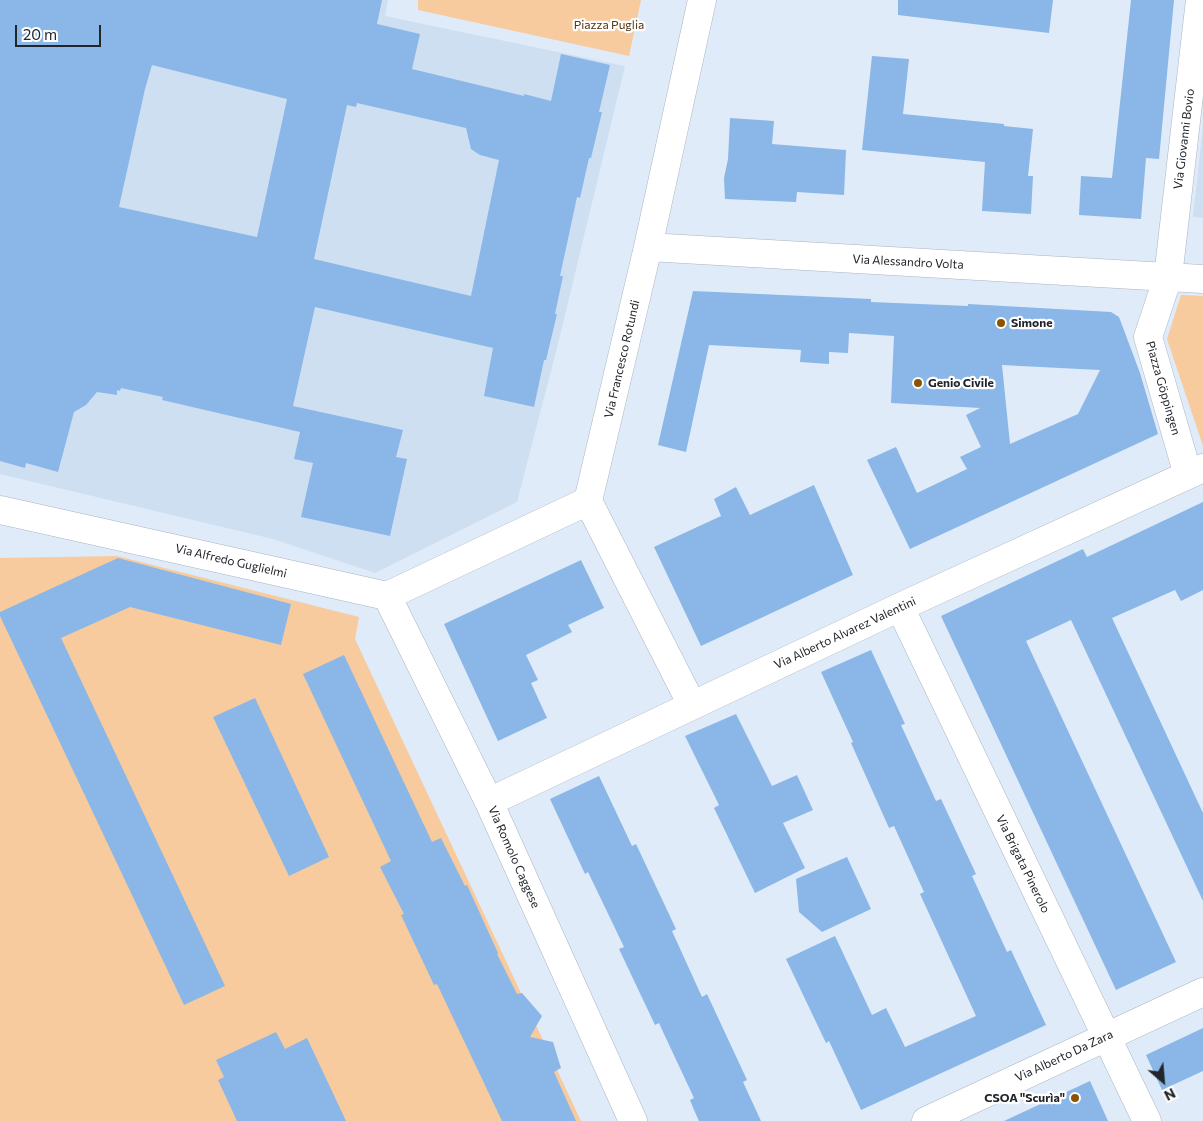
<!DOCTYPE html>
<meta charset="utf-8">
<style>
body{margin:0}
#map{position:relative;width:1203px;height:1121px;overflow:hidden;background:#dfebf8;font-family:Commissioner,sans-serif}
canvas{display:block}
.north{position:absolute;left:1138px;top:1056px;width:50px;height:50px;-webkit-text-stroke:4px #fff;paint-order:stroke;rotate:153deg;font-size:14px;font-weight:700;line-height:20px;text-align:center;color:#22262b}
.north::after{content:'';display:block;margin:auto;width:18px;height:22px;background:#22262b;clip-path:polygon(50% 0,100% 100%,50% 72%,0 100%)}
.scale{position:absolute;left:15px;top:25px;width:86px;height:22px;box-sizing:border-box;border:2px solid #22262b;border-top:0;padding-left:6px;font-size:15px;line-height:18px;white-space:nowrap;color:#22262b;-webkit-text-stroke:4px #fff;paint-order:stroke}
</style>
<div id="map">
<canvas width="1203" height="1121"></canvas>
<div class="north">N</div>
<div class="scale">20 m</div>
</div>
<script>
const g = document.querySelector('canvas').getContext('2d');
g.lineJoin = 'round';
function paint(path, color) { g.fillStyle = color; g.fill(path, 'evenodd'); }
function stroke(path, color, width, dash) { g.strokeStyle = color; g.lineWidth = width; g.lineCap = dash ? 'butt' : 'round'; g.setLineDash(dash || []); g.stroke(path); }
function write(font, color, halo, rows, align = 'center') {
  g.font = font + ' Commissioner,sans-serif'; g.lineWidth = 4.5; g.setLineDash([]); g.textBaseline = 'middle'; g.strokeStyle = halo; g.fillStyle = color; for (const [text, x, y, turn = 0] of rows) {
    g.save(); g.translate(x, y); g.rotate((+turn || 0) * Math.PI / 180); g.textAlign = isNaN(turn) ? turn : align; if (halo) g.strokeText(text, 0, 0); g.fillText(text, 0, 0); g.restore();
  }
}
const built = new Path2D(`
 M 0,0 L 388,0 L 385,16 L 625,66 L 558,344 L 517,502 L 375,573 L 273,539 L 0,474 Z
 M 1203,125 L 1203,218 L 1193,217 Z`);
const green = new Path2D(`
 M 418,0 L 641,0 L 629,56 L 418,10 Z
 M 1181,295 L 1203,296 L 1203,446 L 1167,339 Z
 M 117,556 L 359,617 L 355,639 L 581,1121 L 0,1121 L 0,558 Z`);
const building = new Path2D(`
 M 0,0 L 382,0 L 377,24 L 420,34 L 412,69 L 524,96 L 524,94 L 551,101 L 561,54 L 610,65 L 599,112 L 602,112 L 591,158 L 589,158 L 580,198 L 577,197 L 560,276 L 563,276 L 555,314 L 557,314 L 546,360 L 544,360 L 534,407 L 484,396 L 493,348 L 315,307 L 293,406 L 403,430 L 396,457 L 407,459 L 390,536 L 301,517 L 313,463 L 294,459 L 300,432 L 162,400 L 163,397 L 121,388 L 120,391 L 117,390 L 117,395 L 97,392 L 86,405 L 74,412 L 58,472 L 26,463 L 25,468 L 0,461 ZM 152,65 L 287,99 L 257,237 L 119,207 L 145,89 ZM 357,103 L 466,128 L 471,149 L 480,155 L 499,160 L 471,296 L 314,259 L 347,105 L 356,107 Z
 M 898,0 L 1053,0 L 1049,33 L 898,15 Z
 M 1131,0 L 1174,0 L 1159,159 L 1146,158 L 1141,219 L 1079,215 L 1081,176 L 1112,178 Z
 M 872,56 L 909,59 L 903,114 L 1004,124 L 1004,126 L 1033,129 L 1028,176 L 1033,176 L 1031,214 L 982,211 L 985,162 L 862,150 Z
 M 730,118 L 774,121 L 772,144 L 846,150 L 844,195 L 797,192 L 796,202 L 725,199 L 724,178 L 728,159 Z
 M 693,291 L 871,299 L 871,302 L 968,306 L 968,304 L 1111,312 L 1119,317 L 1140,373 L 1158,434 L 910,549 L 867,460 L 896,447 L 917,493 L 967,469 L 960,457 L 981,447 L 966,415 L 980,408 L 891,403 L 894,336 L 849,333 L 848,353 L 829,352 L 829,364 L 800,362 L 801,350 L 709,345 L 686,452 L 658,445 ZM 1002,365 L 1020,366 L 1100,370 L 1078,414 L 1010,444 Z
 M 814,485 L 853,575 L 701,646 L 654,547 L 721,516 L 714,499 L 736,487 L 750,515 Z
 M 1203,502 L 1203,590 L 1181,601 L 1175,590 L 1112,618 L 1203,813 L 1203,901 L 1071,620 L 1026,641 L 1176,962 L 1116,990 L 941,616 L 1083,549 L 1087,557 Z
 M 118,558 L 291,604 L 281,645 L 130,607 L 61,638 L 225,986 L 184,1005 L 0,616 L 0,612 Z
 M 581,560 L 604,608 L 568,625 L 572,632 L 526,655 L 538,680 L 531,683 L 547,718 L 498,741 L 444,624 Z
 M 871,650 L 905,724 L 901,725 L 936,801 L 941,799 L 976,874 L 972,876 L 1007,952 L 1011,950 L 1046,1025 L 861,1110 L 829,1041 L 826,1043 L 786,959 L 835,936 L 872,1015 L 886,1008 L 905,1047 L 976,1016 L 920,894 L 924,892 L 894,826 L 889,828 L 851,743 L 853,742 L 821,672 Z
 M 344,655 L 432,842 L 441,838 L 465,886 L 467,885 L 498,953 L 497,954 L 517,994 L 522,993 L 542,1016 L 530,1037 L 553,1042 L 561,1068 L 554,1072 L 576,1121 L 502,1121 L 437,984 L 434,985 L 401,915 L 404,914 L 380,867 L 391,861 L 303,674 Z
 M 255,698 L 329,857 L 289,876 L 213,717 Z
 M 736,714 L 772,786 L 797,775 L 813,810 L 783,823 L 805,868 L 755,893 L 714,808 L 719,805 L 685,736 Z
 M 599,776 L 632,846 L 636,844 L 676,929 L 672,931 L 702,997 L 707,994 L 747,1080 L 743,1082 L 761,1121 L 699,1121 L 694,1110 L 690,1100 L 694,1098 L 664,1034 L 659,1023 L 655,1025 L 619,949 L 624,947 L 588,872 L 585,874 L 550,799 Z
 M 847,857 L 871,909 L 822,932 L 799,912 L 796,879 Z
 M 1203,1028 L 1203,1071 L 1162,1090 L 1146,1055 Z
 M 276,1032 L 285,1049 L 307,1038 L 346,1121 L 237,1121 L 218,1080 L 224,1077 L 216,1060 Z
 M 1090,1081 L 1108,1121 L 1004,1121 Z`);
const minor = new Path2D(`
 M 648,247 L 1203,279
 M 1188,475 L 1148,337 L 1168,277 L 1200,0
 M 588,501 L 692,705
 M 0,510 L 387,596
 M 387,596 L 588,501 L 648,247 L 702,0
 M 387,596 L 489,802 L 633,1121
 M 900,607 L 1147,1121
 M 489,802 L 900,607 L 1203,468
 M 926,1121 L 1203,992`);
const markers = [
 [1001,323,5,"#8a5503"],
 [918,383,5,"#8a5503"],
 [1075,1098,5,"#8a5503"]
];
const parkNames = [
 ["Piazza Puglia",609,25]
];
const streetNames = [
 ["Via Giovanni Bovio",1184,139,-83],
 ["Via Alessandro Volta",908,262,3],
 ["Via Francesco Rotundi",622,359,-77],
 ["Piazza Göppingen",1163,388,74],
 ["Via Alfredo Guglielmi",231,561,13],
 ["Via Alberto Alvarez Valentini",845,633,-25],
 ["Via Romolo Caggese",514,857,66],
 ["Via Brigata Pinerolo",1023,864,64],
 ["Via Alberto Da Zara",1064,1056,-25]
];
const poiNames = [
 ["Simone",1011,323],
 ["Genio Civile",928,383],
 ["CSOA \"Scurìa\"",1065,1098,"right"]
];
paint(built, '#cedff2');
paint(green, '#f7cb9d');
paint(building, '#8ab7e7');
stroke(minor, '#a9b5c1', 29);
stroke(minor, '#fff', 28);
for (const [x, y, r, color] of markers) { const dot = new Path2D(); dot.arc(x, y, r, 0, 2 * Math.PI); g.fillStyle = color; g.fill(dot); stroke(dot, '#fff', 2); }
write('12px', '#54350d', '#fff', parkNames);
write('12px', '#22262b', '#fff', streetNames);
write('bold 12px', '#22262b', '#fff', poiNames, 'left');
</script>
